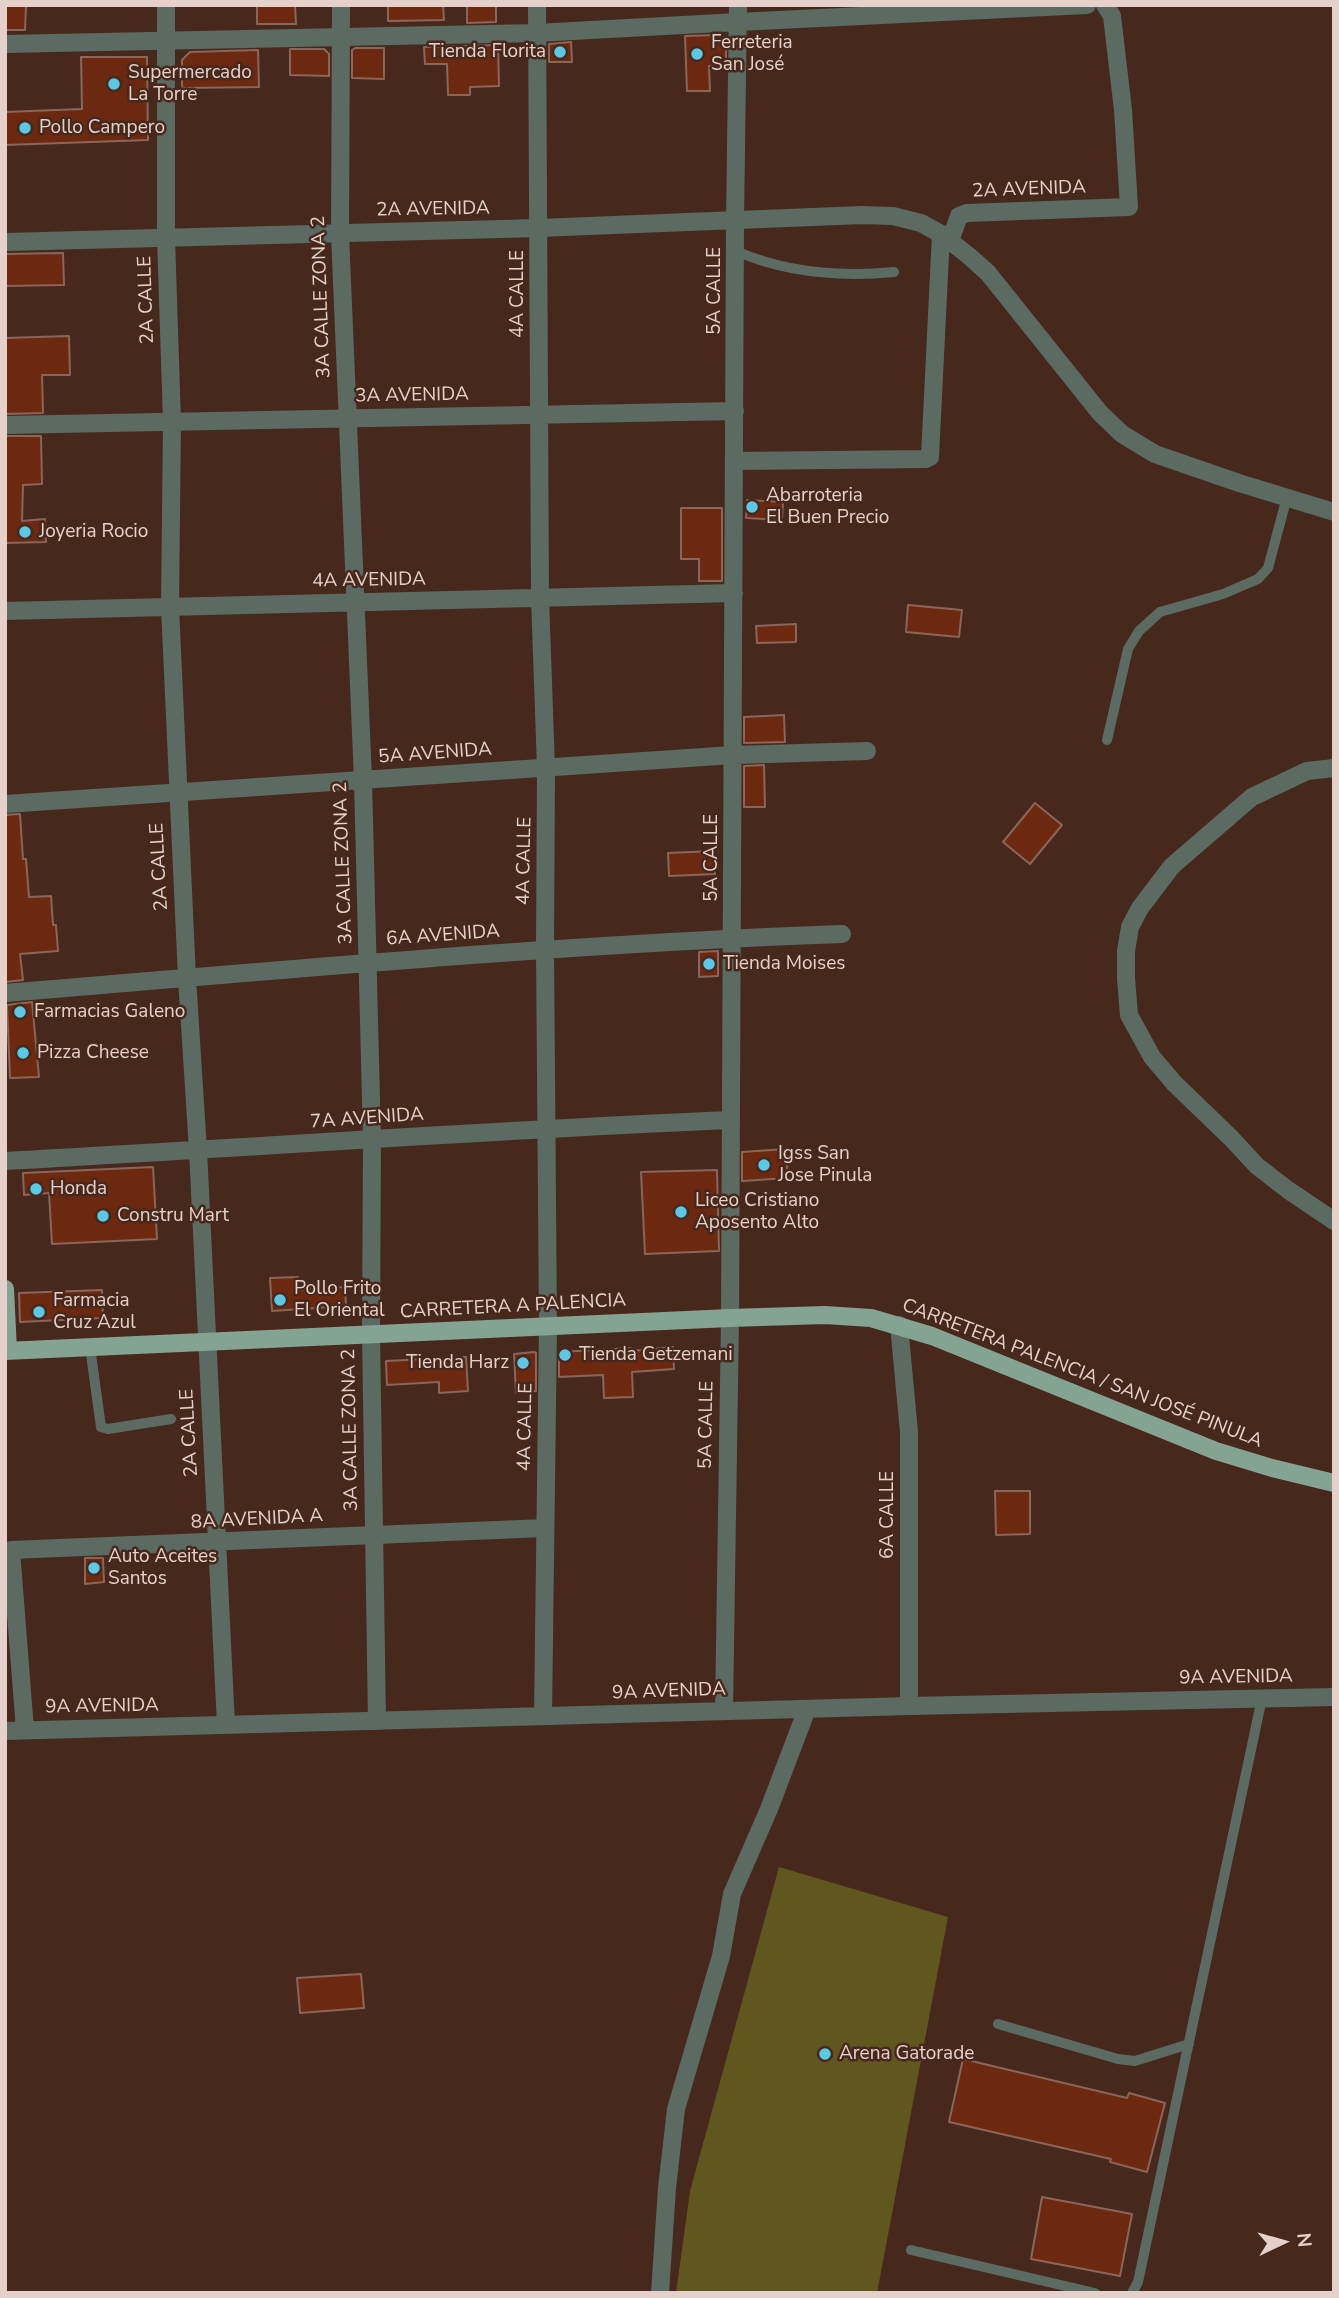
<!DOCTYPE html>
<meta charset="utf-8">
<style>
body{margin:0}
#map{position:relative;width:1339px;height:2298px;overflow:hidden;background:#47281d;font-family:"Nunito Sans",sans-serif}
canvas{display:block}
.frame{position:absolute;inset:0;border:7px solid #e6d1ca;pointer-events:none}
.north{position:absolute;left:1248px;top:2207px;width:70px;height:70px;-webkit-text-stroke:5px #47281d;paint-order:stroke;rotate:85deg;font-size:19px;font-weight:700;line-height:28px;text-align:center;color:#e6d1ca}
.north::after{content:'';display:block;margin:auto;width:24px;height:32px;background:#e6d1ca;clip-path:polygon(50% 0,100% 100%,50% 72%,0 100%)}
</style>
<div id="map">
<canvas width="1339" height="2298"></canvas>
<div class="frame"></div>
<div class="north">N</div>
</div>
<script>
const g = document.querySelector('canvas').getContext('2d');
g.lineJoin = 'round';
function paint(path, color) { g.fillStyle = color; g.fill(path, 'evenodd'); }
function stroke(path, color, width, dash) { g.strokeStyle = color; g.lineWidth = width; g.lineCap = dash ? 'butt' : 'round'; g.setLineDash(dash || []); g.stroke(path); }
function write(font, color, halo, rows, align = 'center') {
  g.font = font + ' "Nunito Sans",sans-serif'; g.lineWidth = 5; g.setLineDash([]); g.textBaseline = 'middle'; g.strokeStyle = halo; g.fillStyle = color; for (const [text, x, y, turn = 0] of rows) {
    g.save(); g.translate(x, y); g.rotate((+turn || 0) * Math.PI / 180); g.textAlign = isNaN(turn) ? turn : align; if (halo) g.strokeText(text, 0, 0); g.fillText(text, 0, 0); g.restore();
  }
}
const green = new Path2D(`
 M 779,1867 L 948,1917 L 877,2293 L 676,2293 L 690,2191 Z`);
const building = new Path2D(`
 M 5,5 L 26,6 L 25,30 L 5,30 Z
 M 257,5 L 295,5 L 296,24 L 257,24 Z
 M 388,5 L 443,5 L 444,20 L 388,21 Z
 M 467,5 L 496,5 L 496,22 L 467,23 Z
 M 717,35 L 726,44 L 726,66 L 709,66 L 710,91 L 687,91 L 685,36 Z
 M 571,42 L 572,62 L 549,62 L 549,44 Z
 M 498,45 L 499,86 L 470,87 L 470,95 L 448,95 L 447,64 L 425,64 L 424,47 Z
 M 355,48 L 384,48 L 384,79 L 352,78 L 352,50 Z
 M 290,49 L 324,49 L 329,54 L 329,76 L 290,75 Z
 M 258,50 L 259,87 L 182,88 L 182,60 L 190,52 Z
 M 81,57 L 147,57 L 148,140 L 5,145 L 5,112 L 82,109 Z
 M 63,253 L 64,285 L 5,286 L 5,254 Z
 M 69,336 L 70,375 L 42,375 L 43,413 L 5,414 L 5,338 Z
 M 5,436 L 41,436 L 42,484 L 23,485 L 22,521 L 45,519 L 46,542 L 5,543 Z
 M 747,500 L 783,502 L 782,520 L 746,518 Z
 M 681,508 L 722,508 L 722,581 L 699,581 L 699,559 L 681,559 Z
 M 908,605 L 962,610 L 959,637 L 906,632 Z
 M 796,624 L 796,642 L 757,643 L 756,626 Z
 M 784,715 L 785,742 L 744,743 L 744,717 Z
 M 764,765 L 765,807 L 744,807 L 744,766 Z
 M 1035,803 L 1062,825 L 1030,864 L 1003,842 Z
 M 20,814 L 23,859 L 26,859 L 29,897 L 51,896 L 53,925 L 56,925 L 58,951 L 20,954 L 23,980 L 5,982 L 5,815 Z
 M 714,851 L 715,874 L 669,876 L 668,853 Z
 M 718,951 L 718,976 L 699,977 L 699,952 Z
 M 32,1002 L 39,1077 L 10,1078 L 7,1005 Z
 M 786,1149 L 788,1178 L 742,1181 L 742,1152 Z
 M 153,1167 L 157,1239 L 52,1244 L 49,1193 L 24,1195 L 23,1173 Z
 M 717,1170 L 719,1251 L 645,1254 L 641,1172 Z
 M 298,1277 L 298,1290 L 345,1287 L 346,1306 L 272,1311 L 270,1278 Z
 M 102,1290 L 103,1318 L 20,1322 L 19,1293 Z
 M 673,1347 L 674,1369 L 632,1372 L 633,1397 L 604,1398 L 603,1375 L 559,1377 L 559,1352 L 631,1348 L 631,1351 Z
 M 534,1352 L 536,1353 L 536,1391 L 516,1393 L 514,1354 Z
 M 466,1357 L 468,1391 L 439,1393 L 439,1382 L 387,1385 L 386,1361 Z
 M 995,1491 L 1030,1491 L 1030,1534 L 996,1535 Z
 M 85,1558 L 103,1558 L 104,1582 L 85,1584 Z
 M 361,1974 L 364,2008 L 300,2013 L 297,1978 Z
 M 963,2059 L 1127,2098 L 1129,2093 L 1165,2103 L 1147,2172 L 1110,2162 L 1111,2159 L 949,2122 Z
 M 1042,2197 L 1132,2214 L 1120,2276 L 1031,2259 Z`);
const service = new Path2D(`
 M 736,251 C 786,273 840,277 894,272
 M 1107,740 L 1128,649 L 1139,631 L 1160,612 L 1223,594 L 1258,579 L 1268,568 L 1287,497
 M 90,1347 L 101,1427 L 108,1429 L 171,1419
 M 998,2024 L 1118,2059 L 1135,2061 L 1189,2044
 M 911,2250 L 1095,2293
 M 1132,2293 L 1138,2282 L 1262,1698`);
const minor = new Path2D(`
 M 166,5 L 166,238 L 172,422 L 170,607 L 187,978 L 198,1150 L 226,1725
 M 341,5 L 340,234 L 363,780 L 372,1140 L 371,1334 L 377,1721
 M 537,5 L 540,597 L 546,768 L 545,949 L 548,1326 L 543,1716
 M 738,22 L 1087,5
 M 950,241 L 959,216 L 967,213 L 1129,207 L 1123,110 L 1112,16 L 1105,5
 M 5,425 L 735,411
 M 735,461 L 926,459 L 930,457 L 941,234
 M 5,611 L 734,593
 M 1334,768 L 1307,771 L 1252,797 L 1172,866 L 1140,908 L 1130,927 L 1126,951 L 1126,978 L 1129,1015 L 1152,1057 L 1174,1083 L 1231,1138 L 1257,1166 L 1288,1190 L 1334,1221
 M 5,804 L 733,755 L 867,751
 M 5,993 C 284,970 563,944 842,934
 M 5,1161 C 247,1148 489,1130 731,1120
 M 899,1325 L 909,1432 L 909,1706
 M 724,1711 L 730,1318 L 735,220
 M 25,1730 L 11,1550 L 545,1528
 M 5,1731 L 909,1706 L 1334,1697
 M 660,2293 L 667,2188 L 676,2109 L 721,1956 L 732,1894 L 769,1809 L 807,1709`);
const tertiary = new Path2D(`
 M 5,44 L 536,33 L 738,22
 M 735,220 L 738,5
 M 5,242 L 539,228 L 862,215 L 893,216 L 921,223 L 941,234 L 969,256 L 988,273 L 1100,413 L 1122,434 L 1155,454 L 1239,483 L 1334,512`);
const primary = new Path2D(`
 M 5,1289 L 8,1351
 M 5,1351 L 730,1318 L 825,1315 L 871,1318 L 932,1336 L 1216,1451 L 1272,1468 L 1334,1483`);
const markers = [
 [560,52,7,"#5bc8e6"],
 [697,54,7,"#5bc8e6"],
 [114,84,7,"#5bc8e6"],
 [25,128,7,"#5bc8e6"],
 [752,507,7,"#5bc8e6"],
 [25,532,7,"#5bc8e6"],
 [709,964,7,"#5bc8e6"],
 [20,1012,7,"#5bc8e6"],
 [23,1053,7,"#5bc8e6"],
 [764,1165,7,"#5bc8e6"],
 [36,1189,7,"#5bc8e6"],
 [681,1212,7,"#5bc8e6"],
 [103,1216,7,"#5bc8e6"],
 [280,1300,7,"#5bc8e6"],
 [39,1312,7,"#5bc8e6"],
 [565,1355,7,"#5bc8e6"],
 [523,1363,7,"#5bc8e6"],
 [94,1568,7,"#5bc8e6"],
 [825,2054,7,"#5bc8e6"]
];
const poiNames = [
 ["Ferreteria",711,43],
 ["San José",711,65],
 ["Tienda Florita",546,52,"right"],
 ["Supermercado",128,73],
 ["La Torre",128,95],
 ["Pollo Campero",39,128],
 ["Abarroteria",766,496],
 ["El Buen Precio",766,518],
 ["Joyeria Rocio",39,532],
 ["Tienda Moises",723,964],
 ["Farmacias Galeno",34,1012],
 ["Pizza Cheese",37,1053],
 ["Igss San",778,1154],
 ["Jose Pinula",778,1176],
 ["Honda",50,1189],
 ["Liceo Cristiano",695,1201],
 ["Aposento Alto",695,1223],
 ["Constru Mart",117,1216],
 ["Pollo Frito",294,1289],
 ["El Oriental",294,1311],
 ["Farmacia",53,1301],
 ["Cruz Azul",53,1323],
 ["Tienda Getzemani",579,1355],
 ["Tienda Harz",509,1363,"right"],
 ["Auto Aceites",108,1557],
 ["Santos",108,1579],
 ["Arena Gatorade",839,2054]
];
const streetNames = [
 ["2A AVENIDA",1029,190,-2],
 ["2A AVENIDA",433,210,-1],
 ["5A CALLE",715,291,-90],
 ["4A CALLE",518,294,-90],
 ["3A CALLE ZONA 2",322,297,-92],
 ["2A CALLE",147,300,-92],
 ["3A AVENIDA",412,396,-1],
 ["4A AVENIDA",369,581,-1],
 ["5A AVENIDA",435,754,-4],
 ["5A CALLE",712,858,-90],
 ["4A CALLE",525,861,-89],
 ["3A CALLE ZONA 2",344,863,-92],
 ["2A CALLE",160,867,-93],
 ["6A AVENIDA",443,936,-4],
 ["7A AVENIDA",367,1119,-4],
 ["CARRETERA A PALENCIA",513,1307,-3],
 ["CARRETERA PALENCIA / SAN JOSÉ PINULA",1082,1374,21],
 ["5A CALLE",707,1425,-89],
 ["4A CALLE",526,1427,-89],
 ["3A CALLE ZONA 2",351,1430,-91],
 ["2A CALLE",190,1433,-93],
 ["6A CALLE",888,1515,-90],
 ["8A AVENIDA A",257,1520,-3],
 ["9A AVENIDA",1236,1678,-1],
 ["9A AVENIDA",669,1692,-2],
 ["9A AVENIDA",102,1707,-1]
];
paint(green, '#60571f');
paint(building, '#6c2910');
stroke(building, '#8a6559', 2);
stroke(service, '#5b6b62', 10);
stroke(minor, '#5b6b62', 18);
stroke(tertiary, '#5b6b62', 18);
stroke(primary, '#84a390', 18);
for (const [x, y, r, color] of markers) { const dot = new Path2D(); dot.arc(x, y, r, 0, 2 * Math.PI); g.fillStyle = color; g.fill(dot); stroke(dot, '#47281d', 2.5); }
write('19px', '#e6d1ca', '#47281d', poiNames, 'left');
write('19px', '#e6d1ca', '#47281d', streetNames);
</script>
